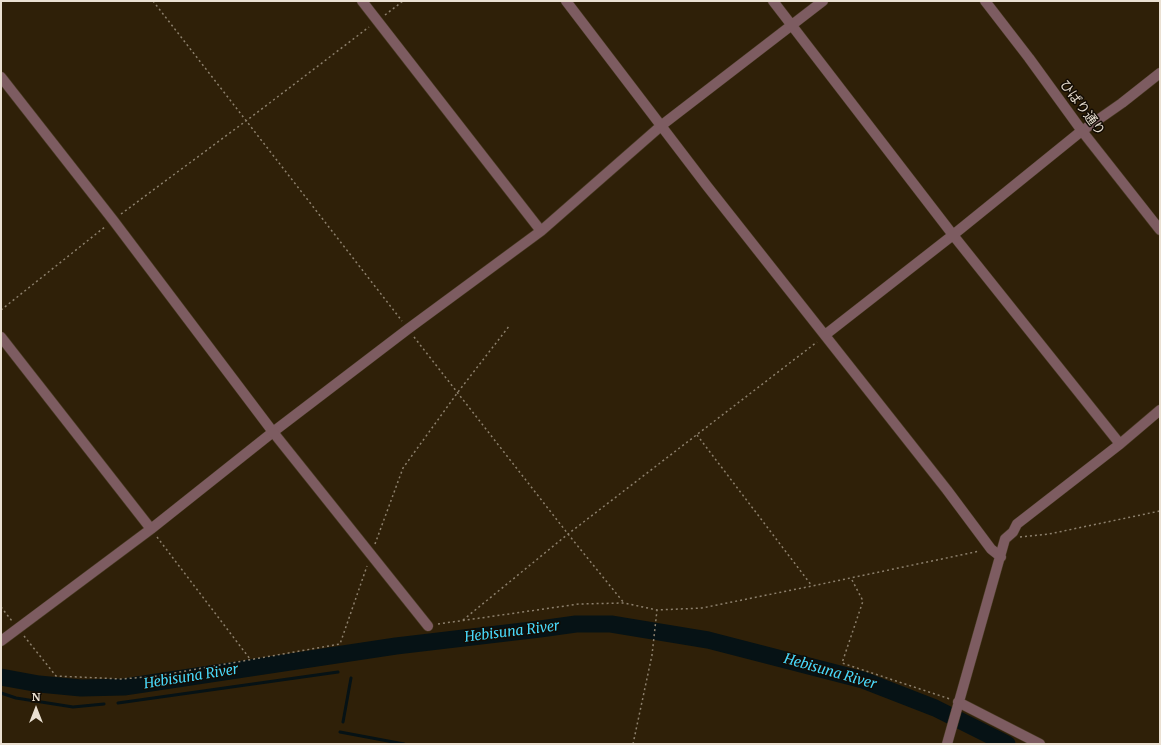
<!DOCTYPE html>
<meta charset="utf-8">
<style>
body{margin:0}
#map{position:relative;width:1161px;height:745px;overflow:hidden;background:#2f2008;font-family:Merriweather,serif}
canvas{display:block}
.frame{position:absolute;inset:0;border:2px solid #eae0d2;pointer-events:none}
.north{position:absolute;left:16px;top:689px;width:40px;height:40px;-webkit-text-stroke:3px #120b03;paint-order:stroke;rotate:0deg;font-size:11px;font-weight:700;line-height:16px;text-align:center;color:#eae0d2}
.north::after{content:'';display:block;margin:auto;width:14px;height:18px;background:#eae0d2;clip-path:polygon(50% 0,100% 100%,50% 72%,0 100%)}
</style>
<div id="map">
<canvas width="1161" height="745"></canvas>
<div class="frame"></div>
<div class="north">N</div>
</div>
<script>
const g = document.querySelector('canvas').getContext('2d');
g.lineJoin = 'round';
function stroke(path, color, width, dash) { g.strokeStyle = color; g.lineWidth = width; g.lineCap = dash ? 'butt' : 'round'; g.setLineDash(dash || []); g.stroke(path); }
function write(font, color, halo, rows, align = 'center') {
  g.font = font + ' Merriweather,"Noto Sans JP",serif'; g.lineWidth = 3; g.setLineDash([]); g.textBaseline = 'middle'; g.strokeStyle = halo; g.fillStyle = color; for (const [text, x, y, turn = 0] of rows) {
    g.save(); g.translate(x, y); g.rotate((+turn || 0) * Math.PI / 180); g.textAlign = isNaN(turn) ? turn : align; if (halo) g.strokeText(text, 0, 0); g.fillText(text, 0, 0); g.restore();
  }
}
const stream = new Path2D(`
 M 1,693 L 16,698 L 73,707 L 104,704
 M 118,703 L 338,672
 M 343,722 L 351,678
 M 340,732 L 404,744`);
const river = new Path2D(`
 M 1,677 L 39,684 L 81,688 L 124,687 L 396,646 L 540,629 L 576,624 L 611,624 L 708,640 L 863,680 L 935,708 L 1007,744`);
const path = new Path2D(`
 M 153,1 L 402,321
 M 385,15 L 403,1
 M 121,214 L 246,121 L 369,27
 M 1,310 L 106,226
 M 414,337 L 568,534 L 624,603
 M 697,435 L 812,586
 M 157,537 L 250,659
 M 1020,537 L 1049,534 L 1160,511
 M 375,544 L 403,468 L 458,392 L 510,325
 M 852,580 L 863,601 L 842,663 L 950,699
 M 1,607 L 12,621
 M 463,620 L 568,534 L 817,342
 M 438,624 L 579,604 L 624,603 L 657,610 L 702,608 L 812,586 L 980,551
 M 24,636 L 56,676 L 122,679 L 157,676 L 340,644 L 367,566
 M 633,744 L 652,655 L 657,610`);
const minor = new Path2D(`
 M 362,1 L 541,231
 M 566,1 L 707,186 L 947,490 L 991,549 L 1001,557
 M 773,1 L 953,235 L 1120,444
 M 825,335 L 953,235 L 1079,133 L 1122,103 L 1160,73
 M 1,337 L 151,529
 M 1,641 L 151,529 L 273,432 L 408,329 L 541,231 L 662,125 L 823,1
 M 958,702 L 1040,744
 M 947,744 L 1005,539 L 1013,532 L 1017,524 L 1120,444 L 1160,410`);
const tertiary = new Path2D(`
 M 985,1 L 1029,58 L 1082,131 L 1160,230
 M 1,77 L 113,220 L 273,432 L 428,626`);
const streetNames = [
 ["ひばり通り",1082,108,53]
];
const waterNames = [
 ["Hebisuna River",512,632,-7],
 ["Hebisuna River",830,672,16],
 ["Hebisuna River",191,677,-9]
];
stroke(stream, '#061215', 3);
stroke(river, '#061215', 17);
stroke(minor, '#493b24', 11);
stroke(tertiary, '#493b24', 11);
stroke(path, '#8d806d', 1.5, [2, 3]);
stroke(minor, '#7d5c61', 10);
stroke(tertiary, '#7d5c61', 10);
write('13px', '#eae0d2', '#120b03', streetNames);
write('italic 14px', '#48d8fa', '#120b03', waterNames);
</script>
